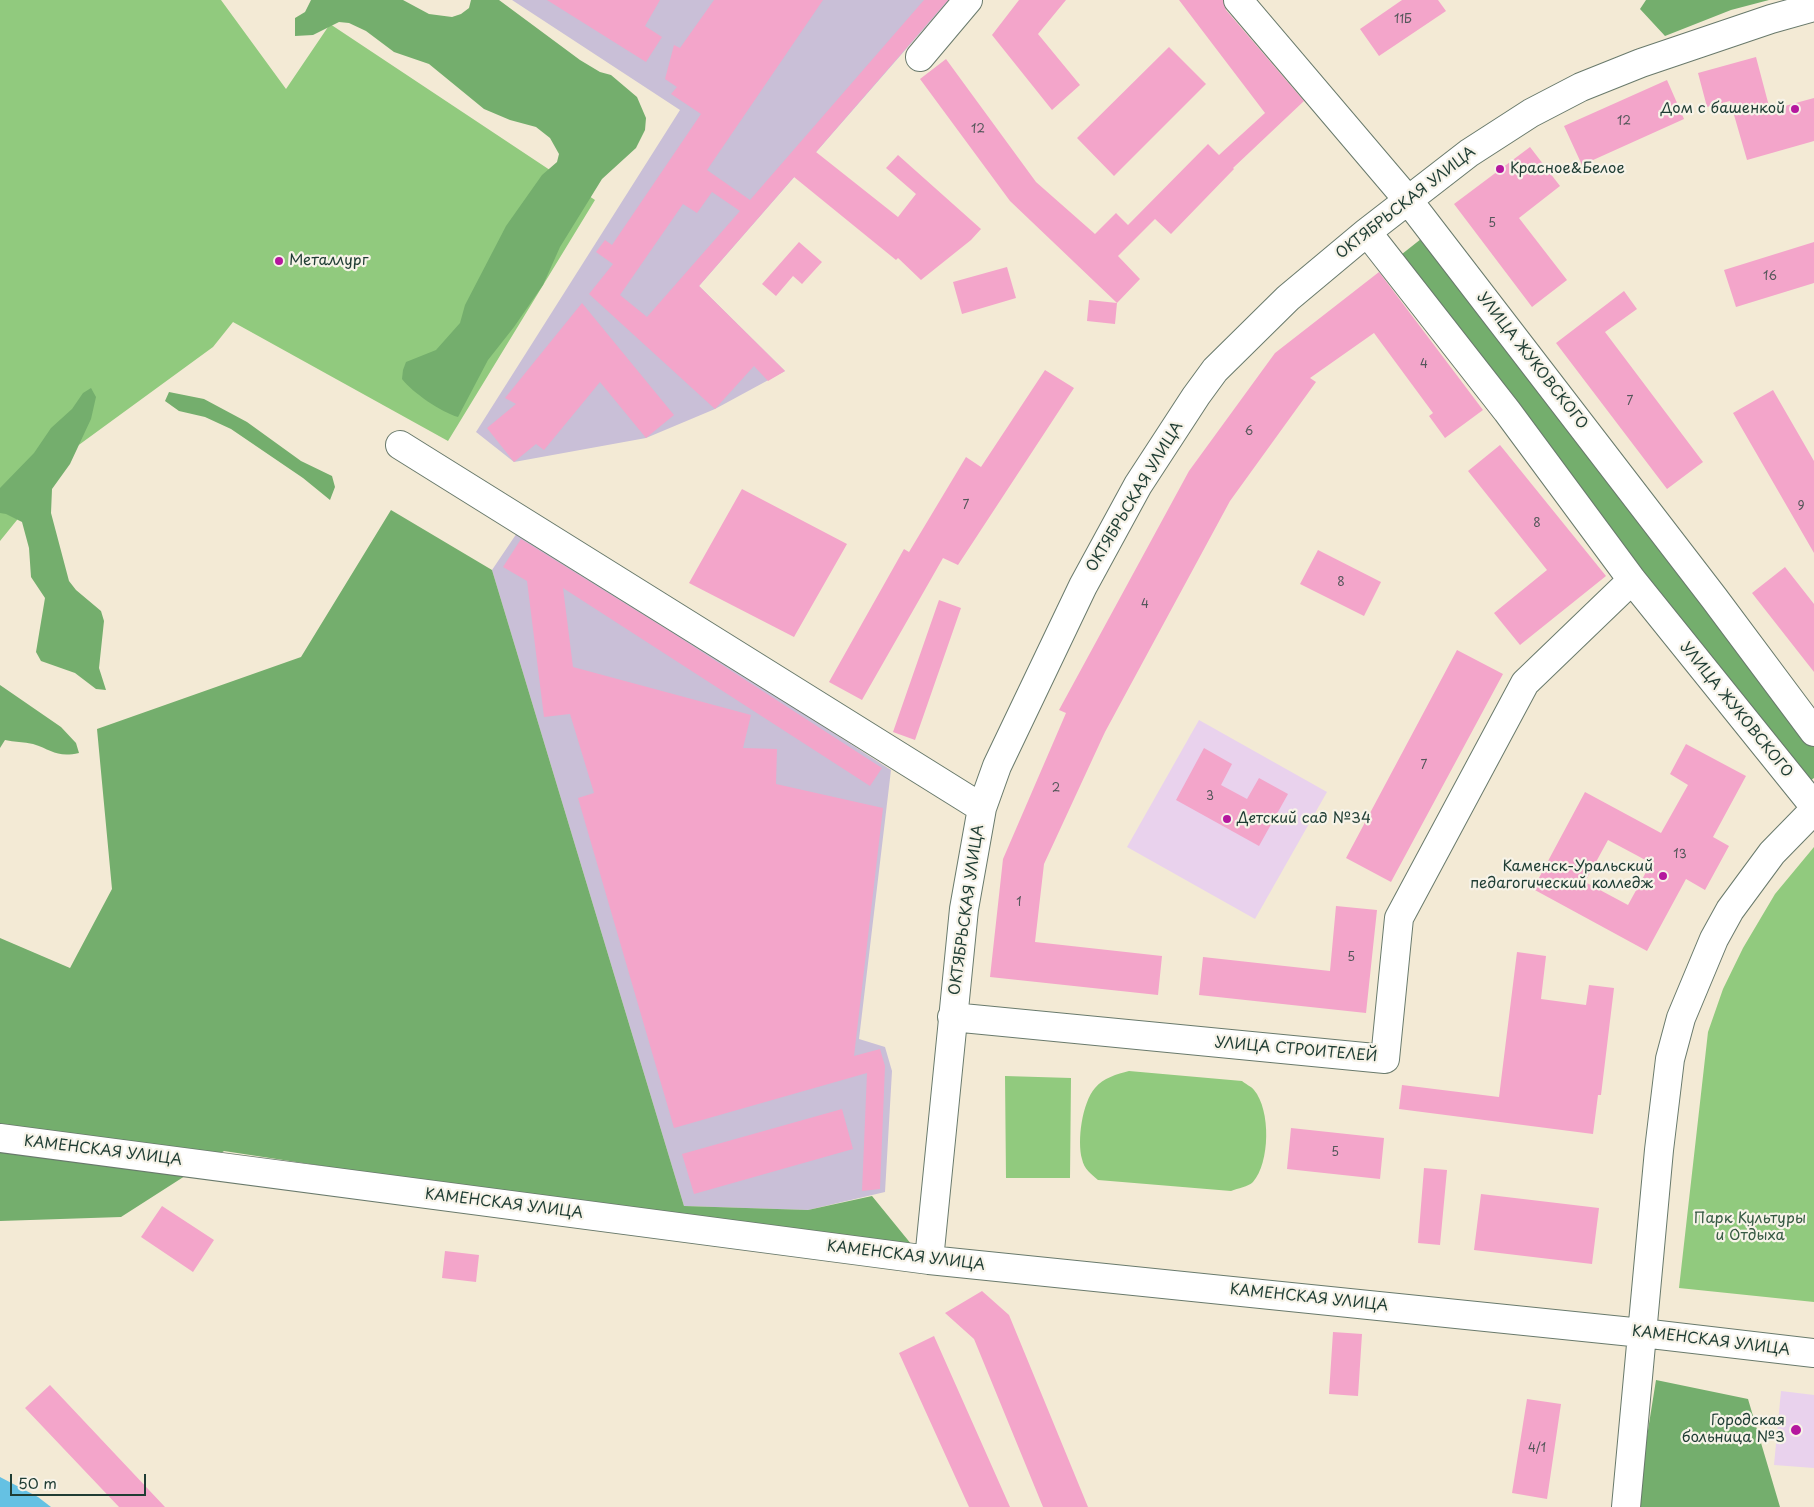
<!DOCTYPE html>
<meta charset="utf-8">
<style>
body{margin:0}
#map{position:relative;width:1814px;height:1507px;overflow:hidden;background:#f3ead5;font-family:"Playpen Sans",sans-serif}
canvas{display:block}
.scale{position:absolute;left:10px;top:1474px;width:136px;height:22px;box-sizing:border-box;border:2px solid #1f3d34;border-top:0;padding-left:6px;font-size:15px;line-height:18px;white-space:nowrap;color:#1f3d34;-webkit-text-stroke:4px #f7f3e8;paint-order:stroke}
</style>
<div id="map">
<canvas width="1814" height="1507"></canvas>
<div class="scale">50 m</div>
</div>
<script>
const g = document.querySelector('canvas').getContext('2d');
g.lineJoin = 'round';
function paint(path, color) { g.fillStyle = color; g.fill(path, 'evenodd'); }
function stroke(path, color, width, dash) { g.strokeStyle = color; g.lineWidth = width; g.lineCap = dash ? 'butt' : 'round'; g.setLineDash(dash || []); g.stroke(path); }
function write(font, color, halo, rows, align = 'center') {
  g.font = font + ' "Playpen Sans",sans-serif'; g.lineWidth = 4.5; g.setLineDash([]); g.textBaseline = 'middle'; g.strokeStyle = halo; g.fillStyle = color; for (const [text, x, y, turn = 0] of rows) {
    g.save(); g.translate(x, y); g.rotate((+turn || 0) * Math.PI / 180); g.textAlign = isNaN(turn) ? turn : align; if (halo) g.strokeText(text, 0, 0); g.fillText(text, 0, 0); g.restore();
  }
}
const built = new Path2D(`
 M 1199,720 L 1327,792 L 1255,919 L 1127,847 Z
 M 1781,1391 L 1814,1395 L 1814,1468 L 1774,1465 Z`);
const industrial = new Path2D(`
 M 512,0 L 949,0 L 699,286 L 785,371 L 715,409 L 646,438 L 514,462 L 476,432 L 680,110 Z
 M 519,530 L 891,770 L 859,1039 L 885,1047 L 892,1071 L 885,1192 L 808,1210 L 684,1206 L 492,570 Z`);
const green = new Path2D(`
 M 0,0 L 221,0 L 286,89 L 330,24 L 595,200 L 448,441 L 233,322 L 213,347 L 76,447 L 0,541 Z
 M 1814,847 L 1814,1302 L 1679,1288 L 1708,1032 L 1723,989 L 1743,948 L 1775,894 Z
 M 1129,1071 L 1242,1081 C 1245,1084 1251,1086 1254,1090 C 1271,1110 1270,1163 1253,1182 C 1248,1187 1238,1188 1231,1191 L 1098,1180 C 1091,1174 1084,1169 1082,1159 C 1077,1141 1082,1103 1095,1088 C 1103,1078 1117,1074 1129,1071 Z
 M 1005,1076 L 1071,1078 L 1070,1178 L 1006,1178 Z`);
const forest = new Path2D(`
 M 311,0 L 403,0 L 429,14 L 452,17 L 461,14 L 469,8 L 471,0 L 499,0 L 580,60 L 600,72 L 611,75 L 637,97 L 646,118 L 645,130 L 636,148 L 602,179 L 560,247 L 543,285 L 514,327 L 488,360 L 458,417 C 441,412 413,393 402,379 L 403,370 L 406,362 L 436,350 L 460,323 L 465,305 L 506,226 L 542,175 L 557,162 L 559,154 L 550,138 L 536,127 L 510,120 L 484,109 L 429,64 L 394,52 L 366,31 L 349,23 L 339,22 L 313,35 L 295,36 L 295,18 L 305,12 Z
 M 1646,0 L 1769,0 L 1731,10 L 1665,36 L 1640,9 Z
 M 1421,239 L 1814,743 L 1814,778 L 1807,783 L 1397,258 Z
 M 91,388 L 96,397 L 91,419 L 70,464 L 52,489 L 51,513 L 69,581 L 76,590 L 101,611 L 104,621 L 99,668 L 106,690 L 96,689 L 75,673 L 41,661 L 36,652 L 45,598 L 31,577 L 29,548 L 22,522 L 6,514 L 0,513 L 0,488 L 34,453 L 51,428 L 72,409 L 83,393 Z
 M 169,392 L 204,399 L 247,422 L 301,461 L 332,476 L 335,487 L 330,500 L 303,478 L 231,429 L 205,417 L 179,411 L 165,401 Z
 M 391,510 L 492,570 L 684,1206 L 808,1210 L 872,1196 L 916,1250 L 553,1201 L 224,1151 L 121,1217 L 0,1221 L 0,938 L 70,968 L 112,889 L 97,729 L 301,657 Z
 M 0,685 L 61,727 L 76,743 L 79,753 C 57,758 52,750 33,744 C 24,742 14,742 5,740 L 0,748 Z
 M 1656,1380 L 1748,1399 L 1780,1507 L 1641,1507 L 1640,1480 Z`);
const water = new Path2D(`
 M 0,1477 L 38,1497 L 51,1507 L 0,1507 Z`);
const building = new Path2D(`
 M 547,0 L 660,0 L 645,26 L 662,37 L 646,62 Z
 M 714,0 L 823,0 L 707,170 L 750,200 L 924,0 L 948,0 L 816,152 L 898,217 L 916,194 L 886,168 L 898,155 L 981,229 L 971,240 L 921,280 L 898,258 L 896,260 L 794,177 L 699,286 L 785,371 L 768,381 L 754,366 L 715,409 L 589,294 L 613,264 L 596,252 L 605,240 L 612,245 L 701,114 L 671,94 L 677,87 L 665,79 L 674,45 L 680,48 ZM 712,192 L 740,211 L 647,317 L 620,295 L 683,204 L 697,213 Z
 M 1019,0 L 1066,0 L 1038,34 L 1080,85 L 1052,110 L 992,35 Z
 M 1179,0 L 1223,0 L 1226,10 L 1304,101 L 1233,168 L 1234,169 L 1171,234 L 1155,219 L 1118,256 L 1140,279 L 1117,303 L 1010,201 L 920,79 L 946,59 L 1036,182 L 1095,234 L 1116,213 L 1128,225 L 1208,144 L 1219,155 L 1265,113 Z
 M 1402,0 L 1438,0 L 1446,11 L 1379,56 L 1360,29 Z
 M 1169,47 L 1206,84 L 1114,176 L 1077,138 Z
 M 1756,57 L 1770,110 L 1814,98 L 1814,141 L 1747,160 L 1730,101 L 1707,107 L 1698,73 Z
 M 1667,80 L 1684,119 L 1582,165 L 1564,126 Z
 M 1530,147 L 1560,186 L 1519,218 L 1567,280 L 1532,307 L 1454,204 Z
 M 799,242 L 822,262 L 802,284 L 793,276 L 776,296 L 762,284 Z
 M 1814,242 L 1814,283 L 1736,307 L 1724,270 Z
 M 1007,267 L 1016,298 L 962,314 L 953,282 Z
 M 1379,272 L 1483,410 L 1445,438 L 1429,416 L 1433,413 L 1374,333 L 1310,378 L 1316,382 L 1230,501 L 1105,732 L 1044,864 L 1035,942 L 1162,956 L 1158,995 L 990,977 L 1003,859 L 1066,713 L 1059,710 L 1189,471 L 1275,353 Z
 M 1624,291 L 1637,309 L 1605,332 L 1703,462 L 1667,489 L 1556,343 Z
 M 1089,300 L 1117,303 L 1115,324 L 1087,321 Z
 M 582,303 L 674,415 L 646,438 L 600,382 L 544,450 L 536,444 L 514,462 L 487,428 L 516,404 L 505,398 Z
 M 1045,370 L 1074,388 L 958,565 L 943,558 L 862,700 L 829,682 L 904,549 L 909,552 L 966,457 L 981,467 Z
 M 1773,390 L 1814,461 L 1814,553 L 1733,413 Z
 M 1500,445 L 1606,576 L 1520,645 L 1494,613 L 1547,570 L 1468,471 Z
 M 742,489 L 847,544 L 794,637 L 689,583 Z
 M 521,539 L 674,634 L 882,768 L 870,786 L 563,588 L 573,667 L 751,715 L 743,748 L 777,749 L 776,784 L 883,808 L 854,1056 L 880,1049 L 885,1066 L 880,1189 L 862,1191 L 867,1073 L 674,1128 L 578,798 L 594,793 L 570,714 L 544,717 L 527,581 L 503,567 Z
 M 1318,550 L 1381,582 L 1364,616 L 1300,584 Z
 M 1785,567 L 1814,604 L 1814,672 L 1752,593 Z
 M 939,600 L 961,608 L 915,740 L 893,732 Z
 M 1457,650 L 1503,674 L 1391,882 L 1346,858 Z
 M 1686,744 L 1746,776 L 1713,837 L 1729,846 L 1705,890 L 1686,879 L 1647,951 L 1533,889 L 1585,792 L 1661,833 L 1688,785 L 1670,774 ZM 1608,840 L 1651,863 L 1628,905 L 1585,882 Z
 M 1204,748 L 1232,764 L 1221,785 L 1247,799 L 1259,778 L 1288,794 L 1259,846 L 1176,800 Z
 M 1336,906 L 1377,910 L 1366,1013 L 1199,995 L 1203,957 L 1330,971 Z
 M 1517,952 L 1546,956 L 1541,999 L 1586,1005 L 1589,985 L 1614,988 L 1601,1095 L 1598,1095 L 1593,1134 L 1399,1109 L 1402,1085 L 1499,1097 Z
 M 842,1109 L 853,1149 L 694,1194 L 682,1154 Z
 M 1291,1128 L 1384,1138 L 1380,1179 L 1287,1169 Z
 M 1424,1168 L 1447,1170 L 1440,1245 L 1418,1243 Z
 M 1481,1194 L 1599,1208 L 1592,1264 L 1474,1250 Z
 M 162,1206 L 214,1240 L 193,1272 L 141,1237 Z
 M 445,1251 L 479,1255 L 476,1282 L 442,1278 Z
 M 982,1291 L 1009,1315 L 1088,1507 L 1043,1507 L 974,1339 L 945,1313 Z
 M 1333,1332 L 1362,1334 L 1358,1396 L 1329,1394 Z
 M 934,1336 L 1010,1507 L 969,1507 L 899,1353 Z
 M 50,1385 L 165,1507 L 119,1507 L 25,1408 Z
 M 1527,1399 L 1561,1404 L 1547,1499 L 1512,1493 Z`);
const minor = new Path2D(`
 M 1238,0 L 1408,200 L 1714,598 L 1814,732
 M 920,57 L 968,0
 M 1367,232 L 1507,411 L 1632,580 L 1814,806
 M 400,445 L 982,808
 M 952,1017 L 1385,1059 L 1399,918 L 1525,683 L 1632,580
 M 0,1138 L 929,1260 L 1642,1333 L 1814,1353
 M 929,1260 L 964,909 L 982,808 L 997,766 L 1083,586 L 1138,485 L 1196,396 L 1215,370 L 1288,298 L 1367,232 L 1469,153 L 1531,113 L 1581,87 L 1641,63 L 1771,19 L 1814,7
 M 1626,1507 L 1659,1150 L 1670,1059 L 1681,1018 L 1714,939 L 1730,910 L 1772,853 L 1814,810`);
const markers = [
 [1795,109,5,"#b5179e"],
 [1500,169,5,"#b5179e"],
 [279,261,5,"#b5179e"],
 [1227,819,5,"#b5179e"],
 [1663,876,5,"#b5179e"],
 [1796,1430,6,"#b5179e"]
];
const numberNames = [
 ["11Б",1403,20],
 ["12",1624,122],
 ["12",978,130],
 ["5",1492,224],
 ["16",1770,277],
 ["4",1424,365],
 ["7",1630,402],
 ["6",1249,432],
 ["7",966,506],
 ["9",1801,507],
 ["8",1537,524],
 ["8",1341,583],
 ["4",1145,605],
 ["7",1424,766],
 ["2",1056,789],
 ["3",1210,797],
 ["13",1680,855],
 ["1",1019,903],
 ["5",1351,958],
 ["5",1335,1153],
 ["4/1",1537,1449]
];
const poiNames = [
 ["Дом с башенкой",1785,109],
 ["Красное&Белое",1510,169,"left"],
 ["Металлург",289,261,"left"],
 ["Детский сад №34",1237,819,"left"],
 ["Каменск-Уральский",1653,867],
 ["педагогический колледж",1653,884],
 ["Городская",1785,1421],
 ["больница №3",1785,1438]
];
const streetNames = [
 ["ОКТЯБРЬСКАЯ УЛИЦА",1406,203,-38],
 ["УЛИЦА ЖУКОВСКОГО",1532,361,52],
 ["ОКТЯБРЬСКАЯ УЛИЦА",1135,497,-59],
 ["УЛИЦА ЖУКОВСКОГО",1736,710,51],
 ["ОКТЯБРЬСКАЯ УЛИЦА",967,910,-82],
 ["УЛИЦА СТРОИТЕЛЕЙ",1296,1050,5],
 ["КАМЕНСКАЯ УЛИЦА",103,1151,7],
 ["КАМЕНСКАЯ УЛИЦА",504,1204,7],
 ["КАМЕНСКАЯ УЛИЦА",906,1256,7],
 ["КАМЕНСКАЯ УЛИЦА",1309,1298,6],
 ["КАМЕНСКАЯ УЛИЦА",1711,1341,7]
];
const parkNames = [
 ["Парк Культуры",1750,1219],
 ["и Отдыха",1750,1236]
];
paint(built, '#e9d2ed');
paint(industrial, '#c9bfd7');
paint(green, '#91ca7e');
paint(forest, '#74ae6d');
paint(water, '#65c1e3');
paint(building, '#f3a5ca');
stroke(minor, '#697a6c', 30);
stroke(minor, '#fff', 28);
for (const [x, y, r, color] of markers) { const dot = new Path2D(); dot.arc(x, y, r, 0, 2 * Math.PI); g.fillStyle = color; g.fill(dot); stroke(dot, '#f7f3e8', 2); }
write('12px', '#54575a', null, numberNames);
write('15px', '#1f3d34', '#f7f3e8', poiNames, 'right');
write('15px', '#1f3d34', '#f7f3e8', streetNames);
write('15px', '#365943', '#f7f3e8', parkNames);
</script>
